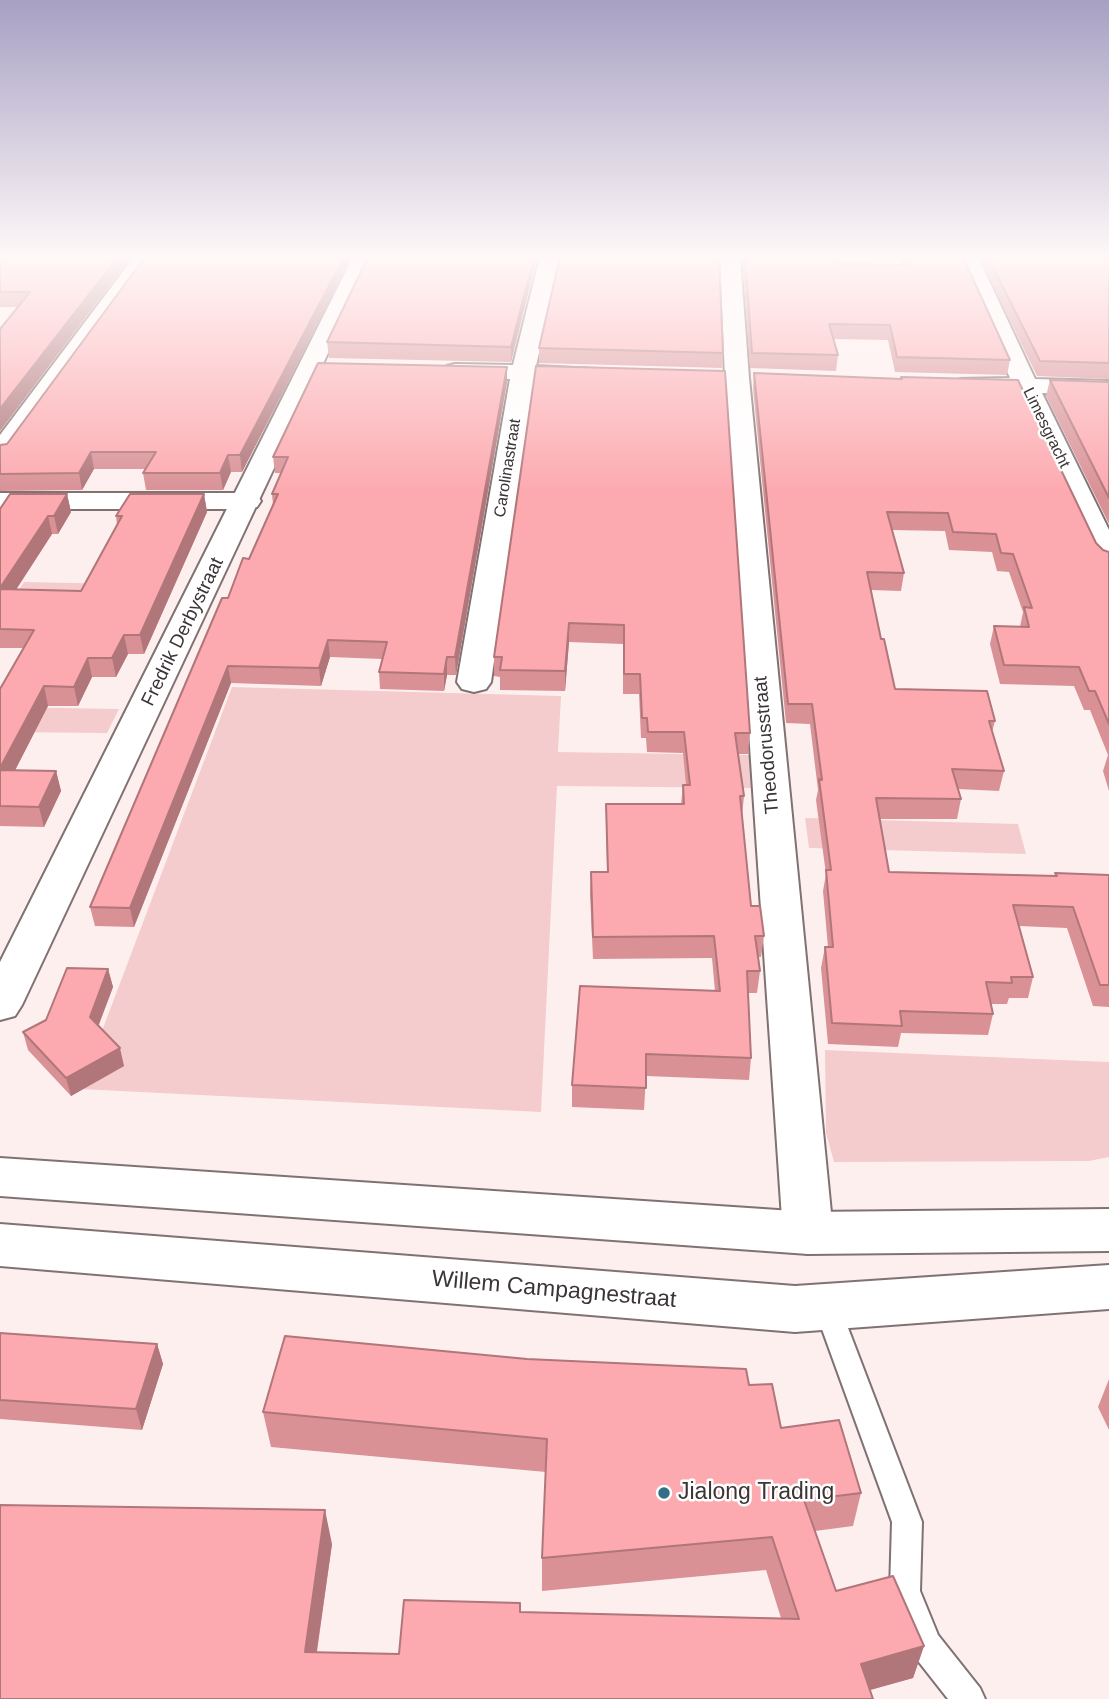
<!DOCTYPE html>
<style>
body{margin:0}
canvas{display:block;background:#feefef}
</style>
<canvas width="1109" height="1699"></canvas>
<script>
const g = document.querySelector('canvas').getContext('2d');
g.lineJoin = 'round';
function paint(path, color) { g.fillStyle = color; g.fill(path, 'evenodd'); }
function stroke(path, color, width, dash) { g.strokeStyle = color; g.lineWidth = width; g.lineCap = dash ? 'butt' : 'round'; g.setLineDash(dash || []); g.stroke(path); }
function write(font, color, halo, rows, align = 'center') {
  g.font = font + ' Helvetica,sans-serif'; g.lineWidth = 5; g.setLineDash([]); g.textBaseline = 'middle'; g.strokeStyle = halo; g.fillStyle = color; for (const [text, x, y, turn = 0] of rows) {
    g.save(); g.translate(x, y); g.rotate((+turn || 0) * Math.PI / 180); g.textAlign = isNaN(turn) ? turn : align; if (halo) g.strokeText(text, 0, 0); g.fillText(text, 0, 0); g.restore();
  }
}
const green = new Path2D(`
 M 24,582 L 174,585 L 11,602 Z
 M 232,687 L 561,696 L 558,752 L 750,755 L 753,788 L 557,786 L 541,1112 L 80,1089 Z
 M 0,707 L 119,709 L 107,733 L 0,732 Z
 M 805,818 L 1018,824 L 1026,854 L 809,848 Z
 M 825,1050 L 1109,1062 L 1109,1157 L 1089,1161 L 834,1162 L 826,1133 Z`);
const service = new Path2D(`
 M 827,1296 L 836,1299 L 840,1307 L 922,1522 L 920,1591 L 938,1635 L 980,1688 L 985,1699 L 948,1699 L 915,1657 L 890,1591 L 892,1522 L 814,1307 L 818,1299 Z`);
const minor = new Path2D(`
 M 134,257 L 154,257 L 9,459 L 0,461 L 0,435 Z
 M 540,257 L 560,257 L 536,366 L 595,369 L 599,374 L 595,379 L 587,381 L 534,380 L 491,682 L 486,689 L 474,692 L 462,689 L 457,682 L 510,379 L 455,378 L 447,376 L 443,371 L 447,366 L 455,364 L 513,365 Z
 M 720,257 L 740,257 L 749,378 L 833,1233 L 826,1248 L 808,1254 L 790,1248 L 783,1233 L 725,378 Z
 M 958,257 L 978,257 L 1035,379 L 1109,381 L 1109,395 L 1042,393 L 1109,530 L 1109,569 L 1099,566 L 1094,560 L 1017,393 L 960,389 L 957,384 L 960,379 L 1010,378 Z
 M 0,493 L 247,493 L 257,495 L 261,501 L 257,507 L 247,509 L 0,509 Z`);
const secondary = new Path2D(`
 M 353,257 L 373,257 L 22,1005 L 15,1016 L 0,1020 L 0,962 Z
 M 0,1158 L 808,1212 L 1109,1209 L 1109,1251 L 808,1254 L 0,1196 Z
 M 0,1224 L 795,1286 L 1109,1265 L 1109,1309 L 795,1332 L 0,1266 Z`);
const wall = new Path2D(`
 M 0,257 L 131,257 L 0,431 L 0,329 L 18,307 L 0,307 Z
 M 145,257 L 352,257 L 242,472 L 231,472 L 223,490 L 146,490 L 143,473 L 145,469 L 94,469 L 82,490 L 0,491 L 0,445 L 7,444 Z
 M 537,257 L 511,362 L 329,358 L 327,342 Z
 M 742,257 L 838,257 L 840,264 L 902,265 L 898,257 L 963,257 L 1010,360 L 1007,375 L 895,372 L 888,340 L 833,339 L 838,355 L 836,371 L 750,368 Z
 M 979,257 L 1109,257 L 1109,379 L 1037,376 Z
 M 539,348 L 723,353 L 722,368 L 539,363 Z
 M 536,366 L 750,733 L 748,754 L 738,754 L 744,796 L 742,817 L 751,906 L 764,936 L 761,957 L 758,957 L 760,971 L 757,993 L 748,993 L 751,1058 L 749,1080 L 646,1076 L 644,1110 L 572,1107 L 572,1085 L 715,991 L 712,958 L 593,959 L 590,893 L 591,872 L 607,872 L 606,804 L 681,804 L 683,785 L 686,785 L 683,753 L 647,752 L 646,738 L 641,738 L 639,694 L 623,694 L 623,644 L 569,642 L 565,691 L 500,690 L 500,677 L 494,676 L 494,657 Z
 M 754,373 L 901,379 L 901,377 L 1096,543 L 1103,550 L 1109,552 L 1109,791 L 1103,771 L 1108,755 L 1090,710 L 1084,710 L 1074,686 L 1000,684 L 990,644 L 994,626 L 1020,627 L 1023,612 L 1009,572 L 997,571 L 992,552 L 949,550 L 945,531 L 892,530 L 904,573 L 901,591 L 871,590 L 881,639 L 895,689 L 995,721 L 992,732 L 1004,771 L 999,791 L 958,789 L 961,799 L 957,819 L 880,819 L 889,872 L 1055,876 L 1055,873 L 1109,875 L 1109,1007 L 1093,1006 L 1067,928 L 1019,926 L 1033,977 L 1028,998 L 1009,998 L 1007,1004 L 991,1004 L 993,1014 L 988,1035 L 901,1033 L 898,1047 L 828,1044 L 821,968 L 825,947 L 828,947 L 823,891 L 826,874 L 816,800 L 818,790 L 810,724 L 786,723 L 753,389 Z
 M 1050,380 L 1109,382 L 1109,524 L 1046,396 Z
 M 507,382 L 456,675 L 447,675 L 444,691 L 380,689 L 379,672 L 382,659 L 330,657 L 321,686 L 231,683 L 134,927 L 95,926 L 90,907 L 228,598 L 249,559 L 273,505 L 272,494 L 281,473 L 275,473 L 273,457 Z
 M 67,494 L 71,512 L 58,534 L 52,534 L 16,590 L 81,591 L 117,525 L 116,516 L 204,494 L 207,512 L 144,654 L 128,654 L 116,677 L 92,677 L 78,706 L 48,706 L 15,770 L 56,771 L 61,791 L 44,827 L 0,826 L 0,689 L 23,648 L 0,648 L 0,509 Z
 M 108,969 L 113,987 L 98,1026 L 124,1066 L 71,1096 L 28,1050 L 23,1032 L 46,1020 Z
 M 0,1333 L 157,1344 L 163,1364 L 142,1430 L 0,1419 Z
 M 1109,1379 L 1109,1430 L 1098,1407 Z
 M 749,1385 L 781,1428 L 861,1493 L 853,1526 L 815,1531 L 836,1591 L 924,1646 L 913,1678 L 870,1690 L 0,1699 L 332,1544 L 317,1652 L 399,1654 L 520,1603 L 521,1612 L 781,1618 L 766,1570 L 542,1591 L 542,1558 L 546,1472 L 271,1447 L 263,1412 Z`);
const shadedWall = new Path2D(`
 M 118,257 L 131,257 L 0,431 L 0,409 Z
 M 344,257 L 352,257 L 242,472 L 240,455 Z
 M 534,257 L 537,257 L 511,362 L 511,347 Z
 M 507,367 L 507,382 L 456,675 L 455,657 Z
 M 91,452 L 94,469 L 82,490 L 79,473 Z
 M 228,455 L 231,472 L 223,490 L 220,473 Z
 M 67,494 L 71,512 L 58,534 L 54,516 Z
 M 204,494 L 207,512 L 144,654 L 140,635 Z
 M 48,516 L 52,534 L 4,608 L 0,588 Z
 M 569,623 L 569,642 L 565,691 L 565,671 Z
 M 124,635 L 128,654 L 116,677 L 112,658 Z
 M 328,640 L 330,657 L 321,686 L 319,668 Z
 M 447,657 L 447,675 L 444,691 L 444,674 Z
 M 88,658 L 92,677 L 78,706 L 74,687 Z
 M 228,666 L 231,683 L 134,927 L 130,908 Z
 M 44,686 L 48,706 L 5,790 L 0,774 L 0,768 Z
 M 56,771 L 61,791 L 44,827 L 39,807 Z
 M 108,969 L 113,987 L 95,1035 L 90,1017 Z
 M 120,1048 L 124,1066 L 71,1096 L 66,1078 Z
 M 157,1344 L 163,1364 L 142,1430 L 136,1409 Z
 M 325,1510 L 332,1544 L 312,1683 L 305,1652 Z
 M 924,1646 L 913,1678 L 852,1695 L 861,1664 Z`);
const building = new Path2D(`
 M 0,257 L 118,257 L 0,409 L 0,329 L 30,292 L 0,292 Z
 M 145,257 L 344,257 L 240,455 L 228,455 L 220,473 L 143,473 L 156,452 L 91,452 L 79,473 L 0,474 L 0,445 L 7,444 Z
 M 368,257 L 534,257 L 511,347 L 327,342 Z
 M 560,257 L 719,257 L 723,353 L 539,348 Z
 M 745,257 L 838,257 L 840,264 L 910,265 L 906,257 L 963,257 L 1010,360 L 897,357 L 890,325 L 829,324 L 838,355 L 752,353 Z
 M 988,257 L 1109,257 L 1109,363 L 1040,361 Z
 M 318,363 L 507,367 L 455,657 L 447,657 L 444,674 L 379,672 L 387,642 L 328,640 L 319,668 L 228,666 L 130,908 L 90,907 L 222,598 L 228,598 L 243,558 L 249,559 L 278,494 L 272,494 L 288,457 L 273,457 Z
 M 536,366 L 725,371 L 750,733 L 735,733 L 744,796 L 740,796 L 751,906 L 760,906 L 764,936 L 755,936 L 760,971 L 747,971 L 751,1058 L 646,1054 L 646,1088 L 572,1085 L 580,986 L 720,991 L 714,936 L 593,937 L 591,872 L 608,872 L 606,804 L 684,804 L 683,785 L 690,785 L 684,732 L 648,732 L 647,718 L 642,718 L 640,674 L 624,674 L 624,625 L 569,623 L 565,671 L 500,670 L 502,657 L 494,657 Z
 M 754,373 L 902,379 L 901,377 L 1018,380 L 1096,543 L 1103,550 L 1109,552 L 1109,724 L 1095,691 L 1089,691 L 1079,667 L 1004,665 L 994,626 L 1029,627 L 1024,607 L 1032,608 L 1013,554 L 1001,553 L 996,534 L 953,532 L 948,513 L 887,512 L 904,573 L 867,572 L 881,639 L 884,639 L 895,689 L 987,691 L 995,721 L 989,721 L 1004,771 L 952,769 L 961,799 L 876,798 L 889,872 L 1057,876 L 1055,873 L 1109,875 L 1109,985 L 1100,985 L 1073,907 L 1013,905 L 1033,977 L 1011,977 L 1012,983 L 986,982 L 993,1014 L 900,1011 L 902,1026 L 832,1023 L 825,947 L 833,947 L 826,870 L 831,870 L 819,779 L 822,780 L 812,704 L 788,704 Z
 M 1050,380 L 1109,382 L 1109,498 Z
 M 10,494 L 67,494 L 54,516 L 48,516 L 0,588 L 0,509 Z
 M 130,494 L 204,494 L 140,635 L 124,635 L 112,658 L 88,658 L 74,687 L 44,686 L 0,768 L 0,689 L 34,630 L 0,629 L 0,589 L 81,591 L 122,516 L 116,516 Z
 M 0,770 L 56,771 L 39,807 L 0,806 Z
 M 67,968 L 108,969 L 90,1017 L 120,1048 L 66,1078 L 23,1032 L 46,1020 Z
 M 0,1333 L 157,1344 L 136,1409 L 0,1400 Z
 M 285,1336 L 527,1359 L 746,1369 L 749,1385 L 772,1384 L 781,1428 L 839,1420 L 861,1493 L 804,1500 L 836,1591 L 893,1576 L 924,1646 L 861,1664 L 873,1699 L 0,1699 L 0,1505 L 325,1510 L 305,1652 L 399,1654 L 404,1600 L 520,1603 L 520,1612 L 799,1619 L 772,1537 L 542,1558 L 547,1439 L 263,1412 Z`);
const markers = [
 [664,1493,7,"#337087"]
];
const farStreetnames = [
 ["Limesgracht",1046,428,64],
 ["Carolinastraat",508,468,-81]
];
const streetNames = [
 ["Fredrik Derbystraat",183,632,-64],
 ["Theodorusstraat",767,745,-95]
];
const nearStreetnames = [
 ["Willem Campagnestraat",554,1290,5]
];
const nearPoinames = [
 ["Jialong Trading",678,1493]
];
paint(green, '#f5ccce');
stroke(service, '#807273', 4);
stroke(minor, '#807273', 4);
stroke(secondary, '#807273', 4);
paint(service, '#fff');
paint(minor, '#fff');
paint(secondary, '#fff');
paint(wall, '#d99196');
paint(shadedWall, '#b0767a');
paint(building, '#fca9af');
stroke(building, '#b0767a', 2);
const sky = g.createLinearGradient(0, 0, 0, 494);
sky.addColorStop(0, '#a7a0c3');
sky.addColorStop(0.52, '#fff8f8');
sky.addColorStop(1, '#fff8f800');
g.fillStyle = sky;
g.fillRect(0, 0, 1109, 494);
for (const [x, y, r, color] of markers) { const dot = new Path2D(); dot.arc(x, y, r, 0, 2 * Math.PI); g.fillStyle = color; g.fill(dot); stroke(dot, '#fff', 2.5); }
write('16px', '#3b3535', '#fff', farStreetnames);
write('19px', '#3b3535', '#fff', streetNames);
write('23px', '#3b3535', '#fff', nearStreetnames);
write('23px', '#3b3535', '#fff', nearPoinames, 'left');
</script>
